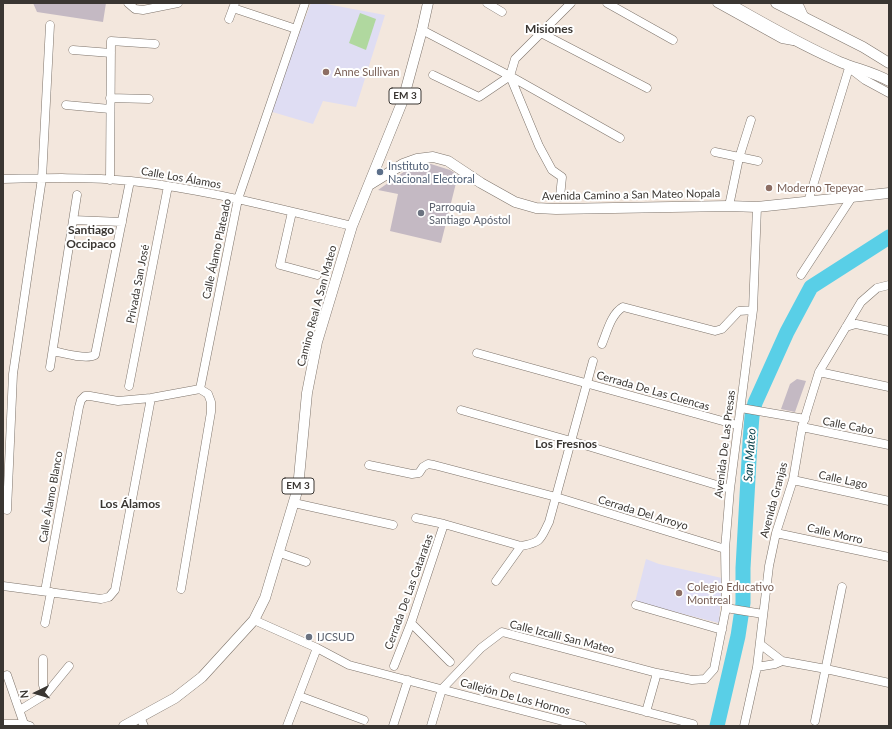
<!DOCTYPE html>
<meta charset="utf-8">
<style>
body{margin:0}
#map{position:relative;width:892px;height:729px;overflow:hidden;background:#f3e7dd;font-family:Lato,sans-serif}
canvas{display:block}
.frame{position:absolute;inset:0;border:4px solid #3a3632;pointer-events:none}
.north{position:absolute;left:16px;top:673px;width:40px;height:40px;-webkit-text-stroke:3px #fff;paint-order:stroke;rotate:265deg;font-size:11px;font-weight:700;line-height:16px;text-align:center;color:#3a3632}
.north::after{content:'';display:block;margin:auto;width:14px;height:18px;background:#3a3632;clip-path:polygon(50% 0,100% 100%,50% 72%,0 100%)}
</style>
<div id="map">
<canvas width="892" height="729"></canvas>
<div class="frame"></div>
<div class="north">N</div>
</div>
<script>
const g = document.querySelector('canvas').getContext('2d');
g.lineJoin = 'round';
function paint(path, color) { g.fillStyle = color; g.fill(path, 'evenodd'); }
function stroke(path, color, width, dash) { g.strokeStyle = color; g.lineWidth = width; g.lineCap = dash ? 'butt' : 'round'; g.setLineDash(dash || []); g.stroke(path); }
function write(font, color, halo, rows, align = 'center') {
  g.font = font + ' Lato,sans-serif'; g.lineWidth = 4; g.setLineDash([]); g.textBaseline = 'middle'; g.strokeStyle = halo; g.fillStyle = color; for (const [text, x, y, turn = 0] of rows) {
    g.save(); g.translate(x, y); g.rotate((+turn || 0) * Math.PI / 180); g.textAlign = isNaN(turn) ? turn : align; if (halo) g.strokeText(text, 0, 0); g.fillText(text, 0, 0); g.restore();
  }
}
const education = new Path2D(`
 M 311,3 L 321,3 L 385,15 L 356,107 L 323,101 L 313,124 L 269,111 Z
 M 646,559 L 659,564 L 722,578 L 719,623 L 635,602 Z`);
const green = new Path2D(`
 M 360,13 L 376,19 L 366,50 L 349,43 Z`);
const river = new Path2D(`
 M 717,726 L 738,636 L 743,603 L 743,568 L 750,442 L 752,416 L 755,403 L 787,332 L 811,287 L 889,237`);
const building = new Path2D(`
 M 33,3 L 106,3 L 103,22 L 37,12 Z
 M 431,164 L 450,170 L 458,175 L 441,243 L 390,231 L 398,194 L 378,190 L 408,169 L 419,165 Z
 M 797,379 L 806,381 L 795,412 L 781,409 L 790,384 Z`);
const minor = new Path2D(`
 M 128,3 L 135,9 L 143,10 L 178,3
 M 487,3 L 502,12
 M 607,3 L 673,40
 M 717,3 L 782,39 L 793,41
 M 792,3 L 800,7 L 805,18
 M 233,8 L 296,29
 M 229,19 L 235,3
 M 422,30 L 510,76 L 620,138
 M 541,33 L 647,88
 M 73,50 L 111,53
 M 848,67 L 865,80 L 889,93
 M 433,75 L 479,97 L 510,76
 M 110,98 L 149,99
 M 66,105 L 110,109
 M 715,152 L 758,161
 M 3,179 C 45,178 89,177 131,181 C 205,189 279,209 352,226
 M 110,180 L 111,41 L 155,44
 M 560,197 L 562,177 L 552,170 L 539,146 L 510,76 L 515,59 L 571,3
 M 808,202 L 849,68
 M 729,206 L 739,158 L 751,120
 M 292,212 L 280,265 L 317,275
 M 73,220 L 122,222
 M 801,275 L 852,197
 M 846,327 L 856,324 L 889,331
 M 602,344 C 607,332 611,314 623,307 L 715,331 L 722,329 L 739,311 L 753,310
 M 53,351 C 64,353 86,360 95,355 L 130,181
 M 477,353 L 737,425
 M 50,367 L 77,195
 M 819,372 L 889,387
 M 129,386 L 168,186
 M 200,389 L 238,199 L 305,3
 M 741,408 L 805,419
 M 461,410 L 571,441 L 730,489
 M 802,427 L 889,445
 M 369,465 L 412,474 L 419,473 L 423,467 L 428,464 L 434,465 L 556,497 L 725,549
 M 793,480 L 889,501
 M 294,503 L 393,525
 M 7,510 L 13,374 L 42,178 L 50,25
 M 416,518 L 444,524 L 521,546 C 542,542 540,540 549,522 L 593,361
 M 776,533 L 889,557
 M 280,553 L 306,562
 M 496,581 L 521,546
 M 3,586 L 101,599 L 109,597 L 115,590 L 151,398
 M 45,591 L 79,407 L 81,400 L 85,396 L 90,396 L 118,401 L 151,398 L 200,389 L 208,394 L 211,402 L 211,412 L 181,589
 M 636,605 L 722,630
 M 726,608 L 763,614
 M 254,620 L 317,648 L 349,665 L 582,726
 M 45,623 L 51,592
 M 411,623 L 450,662
 M 760,644 L 782,661 L 826,669 L 889,683
 M 43,659 L 43,685 L 46,694
 M 394,666 L 411,623 L 444,524
 M 757,667 L 775,664 L 782,661
 M 7,675 L 24,724
 M 514,677 L 693,724
 M 299,696 L 364,720
 M 20,710 L 46,694 L 69,666
 M 646,712 L 657,673
 M 140,717 L 144,726
 M 815,721 L 842,587
 M 3,724 L 24,724 L 30,726
 M 287,726 L 317,648
 M 393,726 L 408,680
 M 431,726 L 442,689 L 481,648 L 502,632 L 657,673 L 692,680 L 705,679 L 714,669 L 726,608 L 725,549 L 730,489 L 753,310 L 757,207
 M 744,726 L 757,667 L 769,566 L 776,533 L 793,480 L 802,427 L 819,372 L 861,302 L 877,288 L 889,285`);
const major = new Path2D(`
 M 728,3 C 765,24 801,45 840,62 C 857,69 873,72 889,81
 M 776,3 L 863,47 L 889,63
 M 369,185 L 403,164 L 417,159 L 433,157 L 448,161 L 481,183 L 515,202 L 536,208 L 556,209 L 729,206 L 757,207 L 889,193
 M 124,726 L 175,698 L 202,677 L 254,620 L 265,598 L 298,488 L 307,393 L 317,342 L 352,226 L 403,100 L 422,30 L 428,3`);
const markers = [
 [326,72,4,"#8d6e63"],
 [380,172,4,"#5c6f8a"],
 [769,188,4,"#8d6e63"],
 [421,213,4,"#6b7280"],
 [679,593,4,"#8d6e63"],
 [309,637,4,"#6b7280"]
];
const shields = [
 [405,96,32],
 [298,486,32]
];
const shieldNames = [
 ["EM 3",405,96],
 ["EM 3",298,486]
];
const educationNames = [
 ["Anne Sullivan",334,72],
 ["Moderno Tepeyac",777,188],
 ["Colegio Educativo",687,587],
 ["Montreal",687,600]
];
const serviceNames = [
 ["Instituto",388,166],
 ["Nacional Electoral",388,179]
];
const streetNames = [
 ["Calle Los Álamos",181,178,10],
 ["Avenida Camino a San Mateo Nopala",631,195,-1],
 ["Calle Álamo Plateado",217,249,-78],
 ["Privada San José",138,284,-79],
 ["Camino Real A San Mateo",317,306,-75],
 ["Cerrada De Las Cuencas",653,391,16],
 ["Calle Cabo",848,426,11],
 ["Avenida De Las Presas",725,444,-83],
 ["Calle Lago",843,480,12],
 ["Calle Álamo Blanco",51,497,-80],
 ["Avenida Granjas",774,500,-75],
 ["Cerrada Del Arroyo",643,513,17],
 ["Calle Morro",835,534,13],
 ["Cerrada De Las Cataratas",409,592,-70],
 ["Calle Izcalli San Mateo",562,637,14],
 ["Callejón De Los Hornos",515,697,15]
];
const worshipNames = [
 ["Parroquia",429,207],
 ["Santiago Apóstol",429,220],
 ["IJCSUD",317,637]
];
const neighbourhoodNames = [
 ["Misiones",549,29],
 ["Santiago",91,230],
 ["Occipaco",91,244],
 ["Los Fresnos",566,444],
 ["Los Álamos",130,504]
];
const waterNames = [
 ["San Mateo",750,455,-86]
];
paint(education, '#dfddf3');
paint(green, '#b0d89f');
stroke(river, '#59cfe7', 15);
paint(building, '#c4b9c3');
stroke(minor, '#7e746b', 9);
stroke(major, '#7e746b', 11);
stroke(minor, '#fff', 8);
stroke(major, '#fff', 10);
for (const [x, y, r, color] of markers) { const dot = new Path2D(); dot.arc(x, y, r, 0, 2 * Math.PI); g.fillStyle = color; g.fill(dot); stroke(dot, '#fff', 1.5); }
for (const [x, y, w] of shields) { const box = new Path2D(); box.roundRect(x - w / 2, y - 8, w, 16, 3); g.fillStyle = '#fff'; g.fill(box); stroke(box, '#3a3632', 1); }
write('bold 10px', '#3a3632', null, shieldNames);
write('11px', '#785e54', '#fff', educationNames, 'left');
write('11px', '#4e5e75', '#fff', serviceNames, 'left');
write('11px', '#3a3632', '#fff', streetNames);
write('11px', '#5b616d', '#fff', worshipNames, 'left');
write('bold 12px', '#3a3632', '#fff', neighbourhoodNames);
write('italic 12px', '#0b424c', '#fff', waterNames);
</script>
